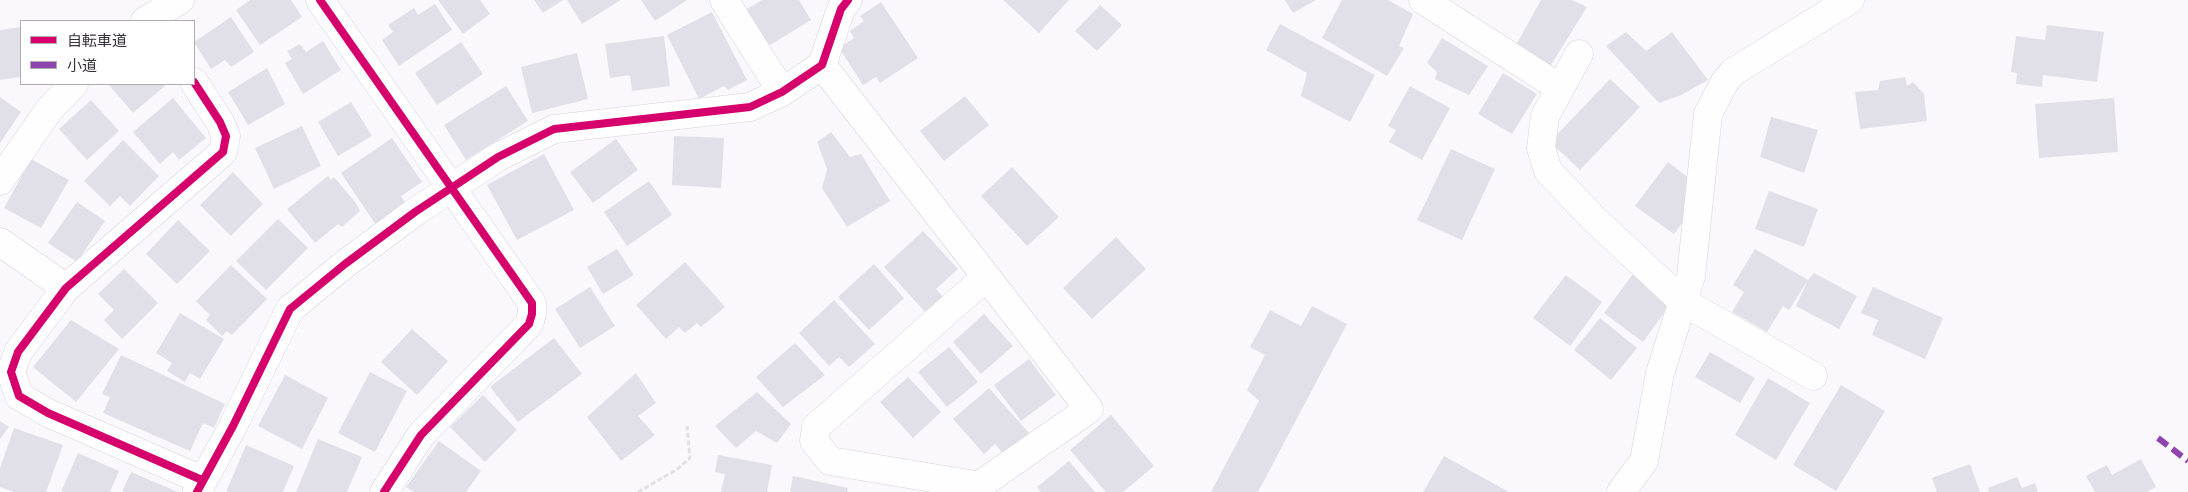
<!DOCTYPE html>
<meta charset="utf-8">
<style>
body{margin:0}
#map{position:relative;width:2188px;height:492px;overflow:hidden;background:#faf7fd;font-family:Ubuntu,"Noto Sans JP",sans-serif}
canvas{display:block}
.legend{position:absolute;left:20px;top:20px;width:175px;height:65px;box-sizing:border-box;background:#fff;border:1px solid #afadb1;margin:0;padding:6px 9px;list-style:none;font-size:15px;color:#37313b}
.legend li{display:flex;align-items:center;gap:10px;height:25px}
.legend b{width:25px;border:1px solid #afadb1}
</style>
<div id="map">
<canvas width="2188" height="492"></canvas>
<ul class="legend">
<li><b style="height:6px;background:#d6006c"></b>自転車道</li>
<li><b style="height:6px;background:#8e44ad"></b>小道</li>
</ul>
</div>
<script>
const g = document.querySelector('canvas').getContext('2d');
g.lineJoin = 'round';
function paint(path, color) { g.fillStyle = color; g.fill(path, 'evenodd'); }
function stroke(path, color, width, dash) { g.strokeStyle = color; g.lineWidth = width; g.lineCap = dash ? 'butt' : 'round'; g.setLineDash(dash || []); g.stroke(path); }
const building = new Path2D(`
 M 250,0 L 291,0 L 302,17 L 260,45 L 236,10 Z
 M 438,0 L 480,0 L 490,14 L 463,34 Z
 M 534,0 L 563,0 L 543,13 Z
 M 567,0 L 621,0 L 582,24 Z
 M 641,0 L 687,0 L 655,21 Z
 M 762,0 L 799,0 L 811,20 L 767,47 L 744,11 Z
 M 1003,0 L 1069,0 L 1039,33 Z
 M 1285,0 L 1316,0 L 1293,13 Z
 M 1342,0 L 1388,0 L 1413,14 L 1399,46 L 1404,48 L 1387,76 L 1322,38 Z
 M 1541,0 L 1572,0 L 1587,7 L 1551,65 L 1516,45 Z
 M 881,2 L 918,58 L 880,83 L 876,77 L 863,85 L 839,48 L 854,38 L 850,31 L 864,21 L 860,16 Z
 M 435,4 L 452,30 L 399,66 L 382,40 L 393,32 L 388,25 L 414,8 L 418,15 Z
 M 1100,5 L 1122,25 L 1097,51 L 1075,31 Z
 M 712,12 L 747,80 L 728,90 L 724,86 L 699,99 L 667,35 Z
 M 231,17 L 254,52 L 231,67 L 225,60 L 211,69 L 194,42 Z
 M 1280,24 L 1375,75 L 1350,122 L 1301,96 L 1307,73 L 1266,50 Z
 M 2047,25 L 2104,32 L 2097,82 L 2043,75 L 2042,87 L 2016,84 L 2017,73 L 2011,72 L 2016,36 L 2045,40 Z
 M 21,27 L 21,77 L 0,80 L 0,30 Z
 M 1626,32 L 1646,51 L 1672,32 L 1708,80 L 1681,95 L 1659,103 L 1606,46 Z
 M 664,36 L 670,86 L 632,91 L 630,75 L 610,78 L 605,44 Z
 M 1442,38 L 1488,66 L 1469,95 L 1435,79 L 1437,72 L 1427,63 Z
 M 323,41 L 341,70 L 303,94 L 285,63 L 292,59 L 287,51 L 300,44 L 306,52 Z
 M 461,42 L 483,74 L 437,105 L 415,73 Z
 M 577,53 L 588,99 L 532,113 L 521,67 Z
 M 267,68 L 285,104 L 248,125 L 228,92 Z
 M 1503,73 L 1537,94 L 1512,134 L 1478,114 Z
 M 1905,77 L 1907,86 L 1913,82 L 1924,94 L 1927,121 L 1860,129 L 1855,92 L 1878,90 L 1880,81 Z
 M 1610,79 L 1640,107 L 1580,170 L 1550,142 Z
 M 108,84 L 163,84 L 165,86 L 133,113 Z
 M 506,86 L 528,121 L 466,160 L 444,125 Z
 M 1410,86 L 1450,108 L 1422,160 L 1389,142 L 1396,130 L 1388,126 Z
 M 965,96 L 989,125 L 944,161 L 920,131 Z
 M 0,97 L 21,112 L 0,143 Z
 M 173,98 L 206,138 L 179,160 L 173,152 L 160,164 L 133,132 Z
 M 2114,98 L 2118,152 L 2039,158 L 2035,104 Z
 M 91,100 L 119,131 L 87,160 L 59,129 Z
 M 351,102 L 372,136 L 338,156 L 318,122 Z
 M 1771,117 L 1818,130 L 1804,173 L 1760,157 Z
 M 302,126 L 321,166 L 274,189 L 255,148 Z
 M 831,132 L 850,157 L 861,154 L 890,201 L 847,227 L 822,188 L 827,169 L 817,142 Z
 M 674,136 L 724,138 L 721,188 L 672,185 Z
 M 392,138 L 422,182 L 401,196 L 406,204 L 376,225 L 341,173 Z
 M 616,139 L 638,170 L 593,203 L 570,172 Z
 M 123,140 L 159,176 L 130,206 L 120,196 L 110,206 L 84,181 Z
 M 1451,149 L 1495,169 L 1462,240 L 1417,220 Z
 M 544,154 L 574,210 L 517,240 L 487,185 Z
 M 31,159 L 69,180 L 41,228 L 4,208 Z
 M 1668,162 L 1706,191 L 1674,234 L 1635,206 Z
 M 1012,167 L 1059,217 L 1027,246 L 981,196 Z
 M 233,172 L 263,204 L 231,236 L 200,205 Z
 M 328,176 L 331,180 L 334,177 L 356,203 L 360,211 L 342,227 L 338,224 L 315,243 L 287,209 Z
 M 649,181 L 672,215 L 627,246 L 604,212 Z
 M 1769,191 L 1818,209 L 1804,247 L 1755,229 Z
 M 77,202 L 105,221 L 77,262 L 48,243 Z
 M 278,219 L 308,248 L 266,290 L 236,261 Z
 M 178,220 L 210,251 L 177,284 L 146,254 Z
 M 923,231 L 958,269 L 936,289 L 944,298 L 927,314 L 884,267 Z
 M 1116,237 L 1146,269 L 1092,319 L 1063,288 Z
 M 617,249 L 634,275 L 603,294 L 587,267 Z
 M 1755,249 L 1808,280 L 1789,310 L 1783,306 L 1767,332 L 1732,312 L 1744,292 L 1733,285 Z
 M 685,262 L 725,307 L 701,327 L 697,323 L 685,333 L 679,327 L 666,339 L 636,305 Z
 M 874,264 L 904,298 L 869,330 L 838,297 Z
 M 231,265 L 267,299 L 232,335 L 227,331 L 222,336 L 206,320 L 210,315 L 196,301 Z
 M 124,269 L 158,303 L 122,339 L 104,320 L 114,310 L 98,294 Z
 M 1814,273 L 1857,296 L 1839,329 L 1796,306 L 1808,280 Z
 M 1633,274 L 1672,302 L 1643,342 L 1604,313 Z
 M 1566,275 L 1602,302 L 1570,346 L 1533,318 Z
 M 590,287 L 615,326 L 580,348 L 555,309 Z
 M 1873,287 L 1943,318 L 1925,359 L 1872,335 L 1878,320 L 1861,313 Z
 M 834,300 L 875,344 L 849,367 L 839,357 L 829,366 L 799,333 Z
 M 1312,306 L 1347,324 L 1258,492 L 1211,492 L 1259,401 L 1247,390 L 1265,355 L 1250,347 L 1270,310 L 1301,326 Z
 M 180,313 L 224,339 L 200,379 L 190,373 L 185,382 L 167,371 L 172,363 L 156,353 Z
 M 984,314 L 1013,346 L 981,374 L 953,342 Z
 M 1600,318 L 1637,348 L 1611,380 L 1574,350 Z
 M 71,320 L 119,349 L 76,402 L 33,367 Z
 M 412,329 L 448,361 L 417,395 L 381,362 Z
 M 554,338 L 582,374 L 518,422 L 490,387 Z
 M 795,343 L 825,375 L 783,407 L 756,377 Z
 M 949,347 L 978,382 L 947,407 L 918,372 Z
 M 1710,352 L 1755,378 L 1740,403 L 1695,377 Z
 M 121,355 L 225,404 L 214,428 L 203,423 L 190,451 L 103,413 L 110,397 L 102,394 Z
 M 1029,359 L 1056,395 L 1021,421 L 994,385 Z
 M 370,372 L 407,391 L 375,452 L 338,433 Z
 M 636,373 L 656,403 L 638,416 L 655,435 L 621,461 L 587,417 Z
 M 285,375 L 328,398 L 302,449 L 258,426 Z
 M 908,377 L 941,412 L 913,438 L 880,402 Z
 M 1768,378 L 1810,403 L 1776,460 L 1735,435 Z
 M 1841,385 L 1885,411 L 1836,491 L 1793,465 Z
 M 989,388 L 1029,433 L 1004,455 L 995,444 L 984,454 L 953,419 Z
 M 757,392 L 791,424 L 777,443 L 756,431 L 736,448 L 715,426 Z
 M 483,395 L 517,430 L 485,462 L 450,427 Z
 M 1111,415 L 1154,466 L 1123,492 L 1106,492 L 1070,450 Z
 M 0,421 L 9,427 L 0,439 Z
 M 14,428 L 63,445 L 46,492 L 14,492 L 0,487 L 0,468 Z
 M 318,439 L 362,457 L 347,492 L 296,492 Z
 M 439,441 L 481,471 L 466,492 L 414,492 L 406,487 Z
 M 246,445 L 294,466 L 283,492 L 226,492 Z
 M 78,453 L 119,471 L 110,492 L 61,492 Z
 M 718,455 L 772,465 L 767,492 L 721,492 L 725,474 L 715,472 Z
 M 1444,456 L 1509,492 L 1423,492 Z
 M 2141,459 L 2156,487 L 2147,492 L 2095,492 L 2086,476 L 2107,465 L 2112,475 Z
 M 1069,461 L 1095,492 L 1041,492 L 1037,487 Z
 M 1970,464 L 1980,492 L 1937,492 L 1932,478 Z
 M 131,472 L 178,492 L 122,492 Z
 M 793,476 L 848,488 L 847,492 L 790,492 Z
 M 2017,477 L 2022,488 L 2035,483 L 2038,492 L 1989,492 L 1988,488 Z`);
const path = new Path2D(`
 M 638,492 L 676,470 L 690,458 L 687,426`);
const street = new Path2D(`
 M 320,0 L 532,303 L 532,314 L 529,324 L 421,435 L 384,492
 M 724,0 L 782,92
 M 1423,0 L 1560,88
 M 145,21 L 180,0
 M 1579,54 L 1545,116 L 1541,148 L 1548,171 L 1595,220 L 1682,301 L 1813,376
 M 822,65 L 1089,409 L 970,492
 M 194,82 L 220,122 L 226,136 L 223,152 L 66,288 L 18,352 L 11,372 L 19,396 L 48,413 L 202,480
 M 0,181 L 49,110 L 74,84
 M 0,242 L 66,288
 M 981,486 L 830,461 L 814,441 L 816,427 L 986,277
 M 197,492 L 233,426 L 290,309 L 345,264 L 415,212 L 498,157 L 554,129 L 750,107 L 782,92 L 822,65 L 841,9 L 848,0
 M 1621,492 L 1644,461 L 1660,373 L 1691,276 L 1708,114 L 1724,83 L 1733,72 L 1850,0`);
const quiet = new Path2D(`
 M 2158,438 L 2188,461`);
const cycleway = new Path2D(`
 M 320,0 L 532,303 L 532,314 L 529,324 L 421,435 L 384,492
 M 194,82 L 220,122 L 226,136 L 223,152 L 66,288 L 18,352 L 11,372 L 19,396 L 48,413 L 202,480
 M 197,492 L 233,426 L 290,309 L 345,264 L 415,212 L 498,157 L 554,129 L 750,107 L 782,92 L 822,65 L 841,9 L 848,0`);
paint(building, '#e1e0e8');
stroke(street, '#d7d3da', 29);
stroke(path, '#e1e0e3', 3, [5, 2.5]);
stroke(street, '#fefeff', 28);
stroke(quiet, '#8e44ad', 6, [12, 6]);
stroke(cycleway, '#d6006c', 8);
</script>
